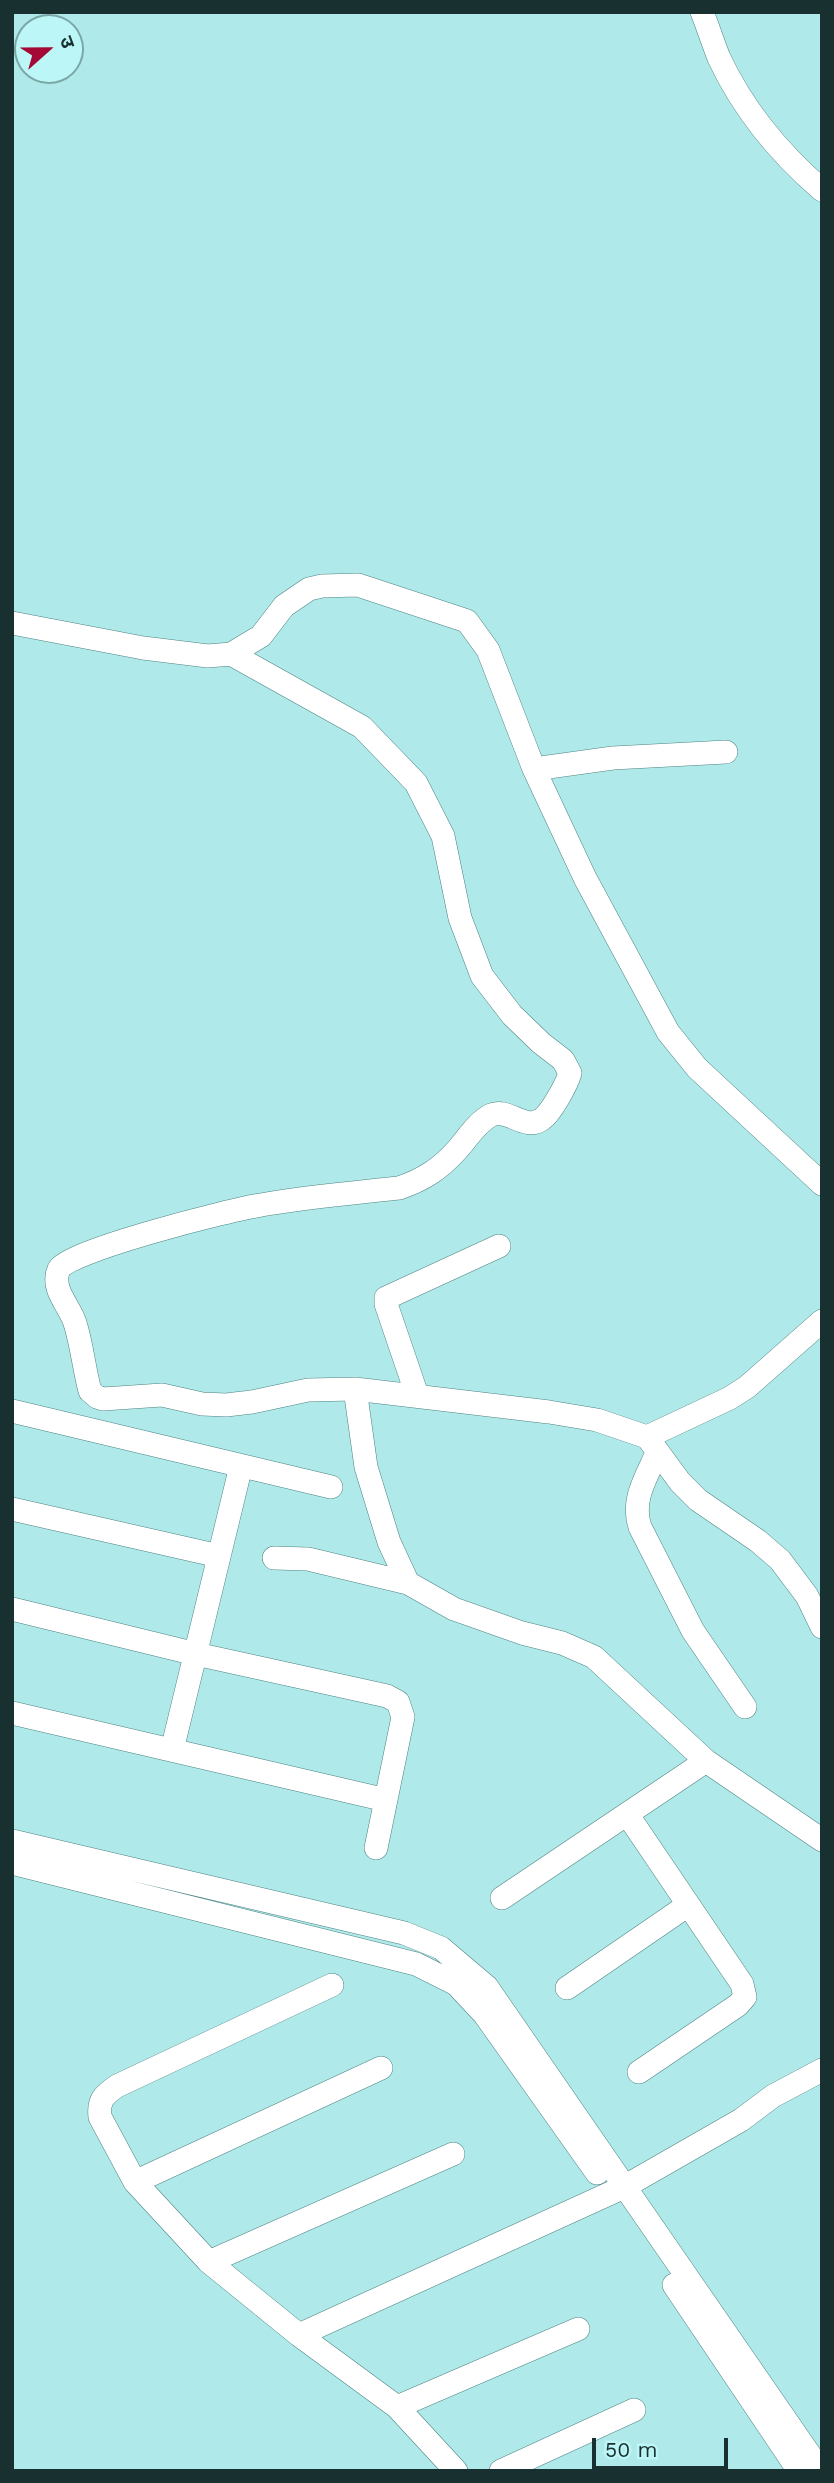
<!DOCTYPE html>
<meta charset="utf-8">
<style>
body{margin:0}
#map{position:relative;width:834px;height:2483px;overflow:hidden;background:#b0e9e9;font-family:"Work Sans","Noto Sans Devanagari",sans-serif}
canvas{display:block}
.frame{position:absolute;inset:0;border:14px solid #193030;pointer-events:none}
.north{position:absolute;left:14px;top:14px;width:70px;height:70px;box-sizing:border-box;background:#bdf6f6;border:2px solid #7ba7a7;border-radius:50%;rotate:69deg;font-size:19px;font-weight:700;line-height:28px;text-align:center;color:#193030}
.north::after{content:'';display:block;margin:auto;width:24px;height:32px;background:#a40834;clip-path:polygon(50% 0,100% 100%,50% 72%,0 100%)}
.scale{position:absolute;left:592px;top:2438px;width:136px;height:32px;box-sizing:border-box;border:4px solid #193030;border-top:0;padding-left:9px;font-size:21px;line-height:24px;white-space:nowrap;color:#193030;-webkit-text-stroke:5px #bdf6f6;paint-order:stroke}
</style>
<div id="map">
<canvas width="834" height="2483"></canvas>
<div class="frame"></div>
<div class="north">उ</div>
<div class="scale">50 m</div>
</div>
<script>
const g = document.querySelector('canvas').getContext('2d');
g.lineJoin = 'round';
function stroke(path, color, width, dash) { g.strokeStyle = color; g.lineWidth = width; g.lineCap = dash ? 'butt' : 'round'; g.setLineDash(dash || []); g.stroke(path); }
const minor = new Path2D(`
 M 702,12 C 708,27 713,43 719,58 C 743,109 779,153 822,190
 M 12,623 L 143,648 L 208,656 L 231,654 L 261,636 L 284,606 L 309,589 L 322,586 L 358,585 L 467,621 L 488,650 L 534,769 L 585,878 L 668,1032 L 697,1068 L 822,1184
 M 231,654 L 362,727 L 416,783 L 443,836 L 460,918 L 482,976 L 512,1015 L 541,1043 L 563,1060 L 570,1073 C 567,1084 551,1113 542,1119 C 525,1132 508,1107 491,1115 C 476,1123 468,1138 457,1150 C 440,1169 423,1180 399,1188 C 353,1193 306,1197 261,1205 C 233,1209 68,1251 59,1269 C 50,1289 70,1306 75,1323 C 82,1345 84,1369 90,1391 L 97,1397 L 103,1399 L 162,1395 L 202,1404 L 226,1405 L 252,1402 L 308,1390 L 355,1389 L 549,1412 L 597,1420 L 647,1437 L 680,1482 L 698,1500 L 758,1541 L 780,1560 L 807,1596 L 822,1627
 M 534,769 L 613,758 L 726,752
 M 355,1389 L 366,1467 L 389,1542 L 408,1583 L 454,1609 L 522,1633 L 562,1643 L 594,1657 L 706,1761 L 822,1840
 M 417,1395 L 386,1304 L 386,1298 L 499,1246
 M 12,1411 L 331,1487
 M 647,1437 L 730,1398 L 747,1387 L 822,1321
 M 657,1453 C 646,1478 631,1500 640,1527 L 693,1631 L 745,1707
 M 12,1509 L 219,1556
 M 274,1558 L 308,1559 L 408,1583
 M 12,1609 L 196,1654 L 387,1696 L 398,1702 L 403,1717 L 376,1848
 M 12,1713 L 386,1800
 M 172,1750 L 241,1466
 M 627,1814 L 742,1984 L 745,1997 L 738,2005 L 639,2072
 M 12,1841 L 404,1933 L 441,1948 L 487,1987 L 821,2471
 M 12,1863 L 416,1964 L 456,1984 L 485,2015 L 597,2173
 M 502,1898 L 706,1761
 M 332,1985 L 117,2086 C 104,2095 98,2100 100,2117 L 135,2182 L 209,2262 L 299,2335 L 397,2407 L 456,2471
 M 567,1988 L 688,1905
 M 135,2182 L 381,2068
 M 209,2262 L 453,2154
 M 674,2285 L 799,2471
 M 299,2335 L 624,2187 L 741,2120 L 773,2096 L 822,2070
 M 397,2407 L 578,2329
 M 501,2471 L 634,2410`);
stroke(minor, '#4d8383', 24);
stroke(minor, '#fff', 23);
</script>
